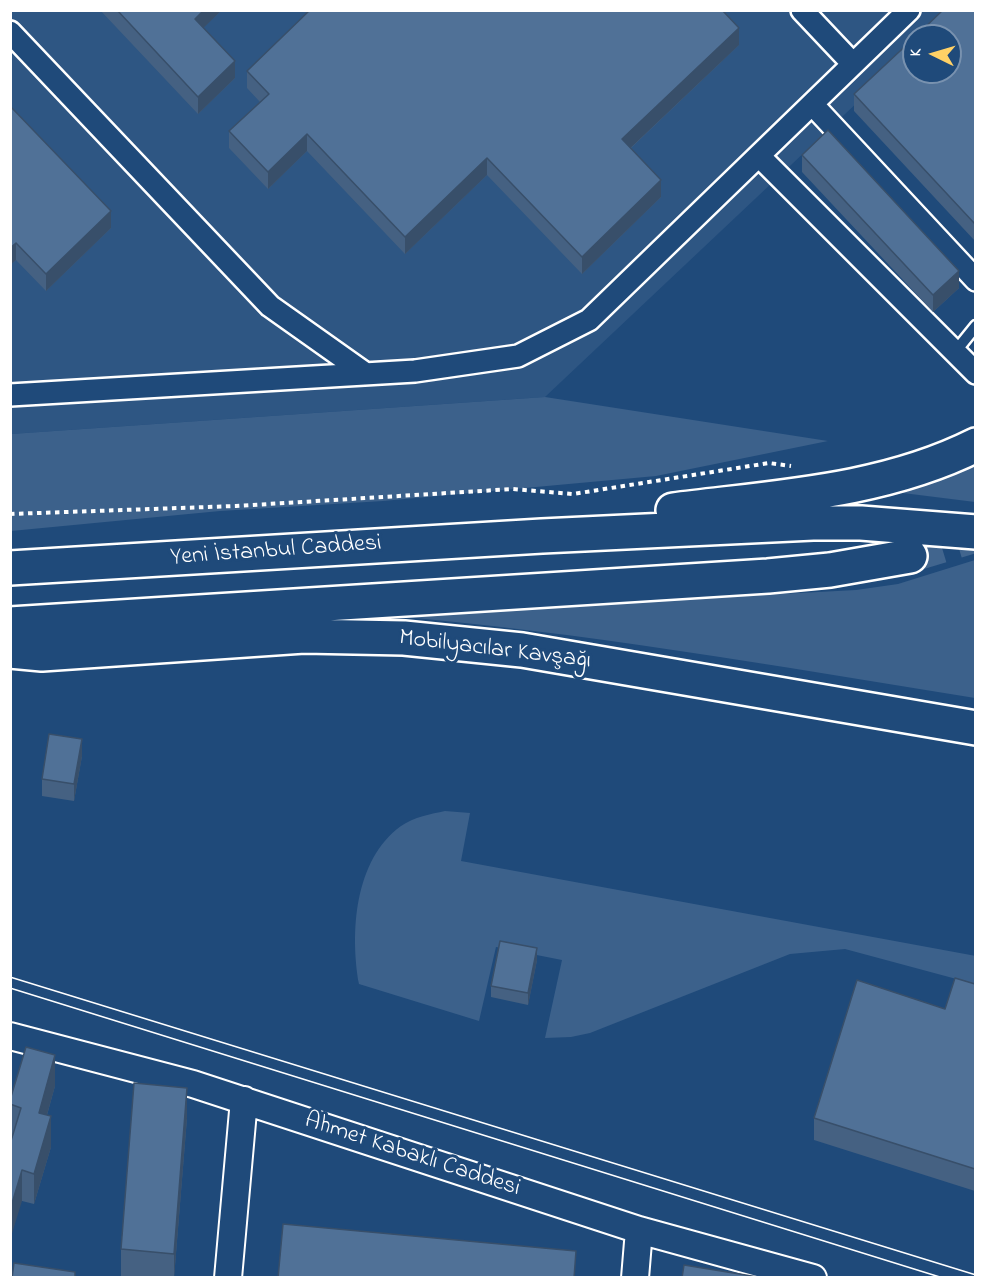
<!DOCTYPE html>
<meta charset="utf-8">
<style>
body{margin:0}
#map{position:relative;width:986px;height:1288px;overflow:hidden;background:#1f4a7a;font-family:"Indie Flower",sans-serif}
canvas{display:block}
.frame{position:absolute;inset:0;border:12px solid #fff;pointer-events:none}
.north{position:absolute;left:902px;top:24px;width:60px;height:60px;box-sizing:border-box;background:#1f4a7a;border:2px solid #7992af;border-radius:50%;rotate:275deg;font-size:16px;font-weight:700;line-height:24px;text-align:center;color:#fff}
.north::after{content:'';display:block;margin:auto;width:21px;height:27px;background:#ffd166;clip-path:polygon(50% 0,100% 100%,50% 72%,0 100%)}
</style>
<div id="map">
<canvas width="986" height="1288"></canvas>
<div class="frame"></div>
<div class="north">K</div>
</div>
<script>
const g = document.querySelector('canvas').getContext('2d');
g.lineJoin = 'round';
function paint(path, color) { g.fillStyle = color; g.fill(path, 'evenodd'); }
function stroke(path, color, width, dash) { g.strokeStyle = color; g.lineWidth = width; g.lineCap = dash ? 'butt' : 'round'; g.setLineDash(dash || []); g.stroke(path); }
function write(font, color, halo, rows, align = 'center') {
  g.font = font + ' "Indie Flower",sans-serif'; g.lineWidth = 6; g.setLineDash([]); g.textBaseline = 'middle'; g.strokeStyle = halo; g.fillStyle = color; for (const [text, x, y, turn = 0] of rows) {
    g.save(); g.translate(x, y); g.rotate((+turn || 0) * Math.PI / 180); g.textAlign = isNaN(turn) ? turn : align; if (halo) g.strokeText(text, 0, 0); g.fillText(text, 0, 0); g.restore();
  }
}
const built = new Path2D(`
 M 11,11 L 955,11 L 928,36 L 914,36 L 914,49 L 545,397 L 11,434 Z`);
const green = new Path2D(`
 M 545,397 L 828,441 L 656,476 L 383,501 L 220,511 L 11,531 L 11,434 Z
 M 975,465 L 975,502 L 895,492 L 969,468 Z
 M 975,560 L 975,698 C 778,666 582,632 383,615 L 856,590 L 898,584 Z
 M 445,811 L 470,813 L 461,861 L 976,956 L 975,984 L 845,949 L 790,954 L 590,1033 L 571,1037 L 545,1038 L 562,960 L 496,947 L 479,1021 L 359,984 C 350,933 354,860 401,826 C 414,817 431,814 445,811 Z`);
const trunkTunnel = new Path2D(`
 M 910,556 L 976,536`);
const path = new Path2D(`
 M 10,514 L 236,506 L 513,489 L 573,494 L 769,463 L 791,466`);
const service = new Path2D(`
 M 955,352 L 976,326`);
const minor = new Path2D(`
 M 802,10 L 853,64
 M 10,32 L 270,306 L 366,374
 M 812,104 L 976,280
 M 759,156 L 976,373
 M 10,395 L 415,371 L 518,356 L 589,320 L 909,10`);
const tertiary = new Path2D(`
 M 10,1036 L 193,1084 L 639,1230 L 813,1278
 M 228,1278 L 244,1100
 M 635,1278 L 639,1230`);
const trunk = new Path2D(`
 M 673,510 C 775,497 882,492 976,445
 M 10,568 L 542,536 L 813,523 L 861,523 L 976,532
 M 10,624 L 768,576 L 830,570 L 910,556
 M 10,651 L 42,654 L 304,636 L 404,638 L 522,650 L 976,728`);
const tram = new Path2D(`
 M 10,977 L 976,1275
 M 10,988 L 943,1278`);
const wall = new Path2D(`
 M 100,10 L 222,10 L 203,28 L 235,78 L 198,114 Z
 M 975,10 L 975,241 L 854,111 L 854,94 Z
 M 739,45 L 631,148 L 661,197 L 582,274 L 487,175 L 405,254 L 307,151 L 268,189 L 229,148 L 229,131 L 260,102 L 247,88 L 247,71 Z
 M 10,106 L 111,228 L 46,291 L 16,260 L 10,265 Z
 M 802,155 L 959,288 L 933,312 L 802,172 Z
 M 82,756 L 74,801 L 42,796 L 42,779 Z
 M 537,960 L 528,1005 L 491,997 L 491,986 Z
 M 975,984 L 975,1191 L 814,1140 L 814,1118 Z
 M 55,1086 L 47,1115 L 51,1147 L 34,1204 L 22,1201 L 13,1136 L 10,1135 L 10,1100 Z
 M 187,1118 L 174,1278 L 121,1278 L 121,1249 Z`);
const shadedWall = new Path2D(`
 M 204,10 L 222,10 L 195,36 L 195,19 Z
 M 739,28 L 739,45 L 622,156 L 622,139 Z
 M 235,61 L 235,78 L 198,114 L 198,97 Z
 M 307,134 L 307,151 L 268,189 L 268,172 Z
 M 487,158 L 487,175 L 405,254 L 405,237 Z
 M 661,180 L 661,197 L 582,274 L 582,257 Z
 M 111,211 L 111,228 L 46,291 L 46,274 Z
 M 16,243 L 16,260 L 10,265 L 10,248 Z
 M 959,271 L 959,288 L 933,312 L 933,295 Z
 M 82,739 L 82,756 L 74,801 L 74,784 Z
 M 537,948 L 537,960 L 528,1005 L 528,993 Z
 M 55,1055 L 55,1086 L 39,1143 L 39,1113 Z
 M 187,1088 L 187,1118 L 174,1278 L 174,1254 Z
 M 51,1116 L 51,1147 L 34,1204 L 34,1174 Z
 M 22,1170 L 22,1201 L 10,1240 L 10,1210 Z`);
const building = new Path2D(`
 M 117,10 L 204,10 L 195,19 L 235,61 L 198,97 Z
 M 310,10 L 722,10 L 739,28 L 622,139 L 661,180 L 582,257 L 487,158 L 405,237 L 307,134 L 268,172 L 229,131 L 269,94 L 247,71 Z
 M 943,10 L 975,10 L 975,224 L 854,94 L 914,38 L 914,72 L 950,72 L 950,36 L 916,36 Z
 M 10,106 L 111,211 L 46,274 L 16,243 L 10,248 Z
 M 828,130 L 959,271 L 933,295 L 802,155 Z
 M 49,734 L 82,739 L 74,784 L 42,779 Z
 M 500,941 L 537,948 L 528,993 L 491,986 Z
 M 955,978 L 975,984 L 975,1169 L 814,1118 L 857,980 L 945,1009 Z
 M 26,1047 L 55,1055 L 39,1113 L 51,1116 L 34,1174 L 22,1170 L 10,1210 L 10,1144 L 21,1108 L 10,1104 L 10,1100 Z
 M 134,1083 L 187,1088 L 174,1254 L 121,1249 Z
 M 283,1224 L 576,1251 L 574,1278 L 278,1278 Z
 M 14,1263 L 75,1272 L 75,1278 L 12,1278 Z
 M 684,1265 L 764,1278 L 682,1278 Z`);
const streetNames = [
 ["Yeni İstanbul Caddesi",276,552,-4],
 ["Mobilyacılar Kavşağı",495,651,7],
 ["Ahmet Kabaklı Caddesi",412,1156,18]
];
paint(built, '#2e5683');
paint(green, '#3c618b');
stroke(trunkTunnel, '#41658e', 33, [33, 16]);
stroke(service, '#fff', 15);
stroke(minor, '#fff', 26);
stroke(tertiary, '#fff', 30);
stroke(trunk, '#fff', 38);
stroke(path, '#fff', 4, [4.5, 4.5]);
stroke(service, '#1f4a7a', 10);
stroke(minor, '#1f4a7a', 21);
stroke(tertiary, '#1f4a7a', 26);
stroke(trunk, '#1f4a7a', 33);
stroke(tram, '#fff', 1.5);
paint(wall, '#456182');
paint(shadedWall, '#384f6a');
paint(building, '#507197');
stroke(building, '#384f6a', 1.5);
write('24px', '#fff', '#1f4a7a', streetNames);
</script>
